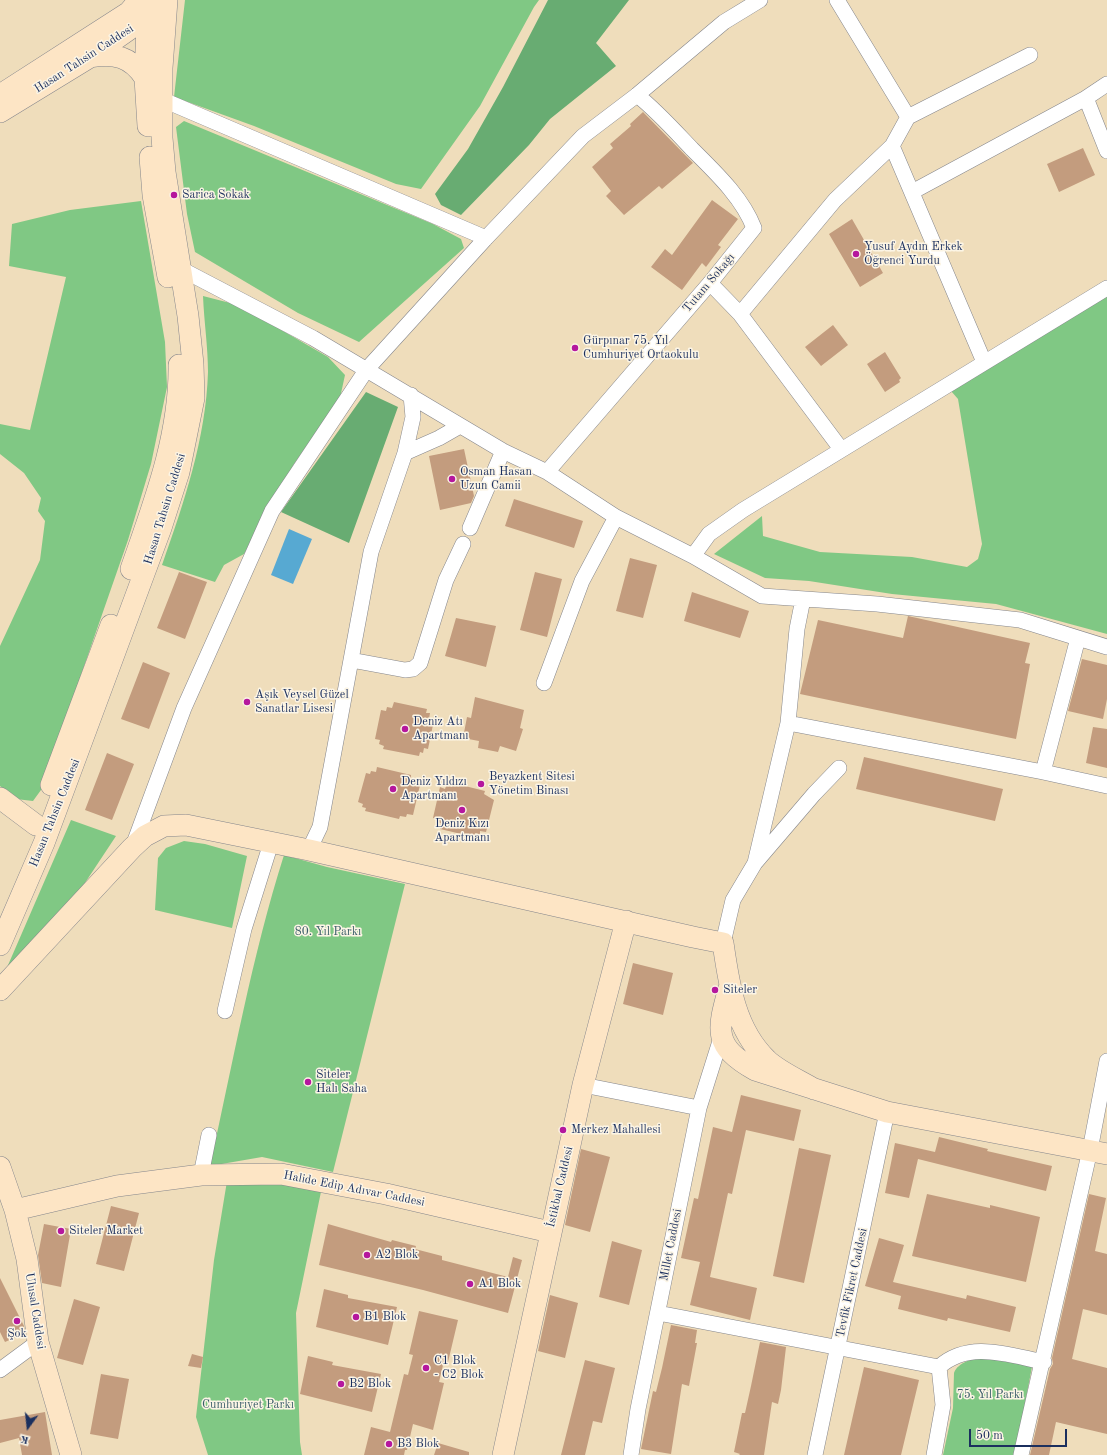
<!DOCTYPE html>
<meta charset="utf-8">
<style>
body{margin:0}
#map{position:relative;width:1107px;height:1455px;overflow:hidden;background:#efddbb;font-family:"Old Standard TT",serif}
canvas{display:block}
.north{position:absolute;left:8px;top:1407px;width:40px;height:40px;-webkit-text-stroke:3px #fcf5e5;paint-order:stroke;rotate:195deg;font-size:11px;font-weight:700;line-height:16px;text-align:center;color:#1b2f5e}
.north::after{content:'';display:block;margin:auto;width:14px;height:18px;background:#1b2f5e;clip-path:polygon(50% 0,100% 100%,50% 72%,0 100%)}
.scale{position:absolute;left:969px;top:1429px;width:98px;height:18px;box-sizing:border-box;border:2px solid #1b2f5e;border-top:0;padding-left:5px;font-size:12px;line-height:14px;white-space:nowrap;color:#1b2f5e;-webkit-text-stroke:3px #fcf5e5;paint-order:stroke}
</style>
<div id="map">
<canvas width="1107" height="1455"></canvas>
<div class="north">K</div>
<div class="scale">50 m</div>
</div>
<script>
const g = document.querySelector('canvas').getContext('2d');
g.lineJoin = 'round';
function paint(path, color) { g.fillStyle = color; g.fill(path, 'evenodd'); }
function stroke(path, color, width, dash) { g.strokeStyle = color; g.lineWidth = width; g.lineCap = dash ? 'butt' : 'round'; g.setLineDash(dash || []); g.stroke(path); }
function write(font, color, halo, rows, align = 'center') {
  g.font = font + ' "Old Standard TT",serif'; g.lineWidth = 3; g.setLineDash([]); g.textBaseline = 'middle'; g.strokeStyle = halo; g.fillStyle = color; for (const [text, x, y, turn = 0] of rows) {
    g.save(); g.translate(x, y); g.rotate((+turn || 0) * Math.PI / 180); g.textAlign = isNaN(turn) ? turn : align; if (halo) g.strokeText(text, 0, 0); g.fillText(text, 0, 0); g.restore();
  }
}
const green = new Path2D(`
 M 185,0 L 539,0 L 534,7 L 480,106 L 421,189 L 396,184 L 254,126 L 174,97 Z
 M 184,121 L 433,224 L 461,239 L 464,248 L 359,342 L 298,313 L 195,252 L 187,214 L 176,127 Z
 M 141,201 L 165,342 L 167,387 L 151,464 L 128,540 L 41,790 L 33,801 L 16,799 L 0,786 L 0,646 L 40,560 L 45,521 L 38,511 L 41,498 L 24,473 L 0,454 L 0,424 L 30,430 L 66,277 L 9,266 L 12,224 L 70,210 Z
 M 1107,295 L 1107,634 L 996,604 L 892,594 L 809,581 L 765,578 L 714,554 L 762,516 L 763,536 L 820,552 L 912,557 L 967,567 L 978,559 L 982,544 L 958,399 L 951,391 Z
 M 203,296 L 234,304 L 259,317 L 328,357 L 345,375 L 340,398 L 294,464 L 244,554 L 224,565 L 215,582 L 162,565 C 184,503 206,438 208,372 C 208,347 204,321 203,296 Z
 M 71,820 L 116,836 L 71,904 L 2,979 Z
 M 184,841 L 205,844 L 247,856 L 232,928 L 155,910 L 158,858 L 166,848 Z
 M 284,855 L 327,867 L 405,884 L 333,1172 L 262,1157 L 210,1166 C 233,1062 252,956 284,855 Z
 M 228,1175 L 323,1182 L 296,1313 L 300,1442 L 302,1455 L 208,1455 L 196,1417 L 214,1260 Z
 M 984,1356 L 1032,1367 L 1015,1455 L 943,1455 L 953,1408 L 954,1373 C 958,1362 973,1359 984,1356 Z`);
const forest = new Path2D(`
 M 548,0 L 629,0 L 596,43 L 616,66 L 550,119 L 529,145 L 461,215 L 441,205 L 435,194 L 468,149 L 503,87 Z
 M 366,392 L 398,407 L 349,543 L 281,512 Z`);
const water = new Path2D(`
 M 289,529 L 312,539 L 293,584 L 271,575 Z`);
const building = new Path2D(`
 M 643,112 L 693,163 L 662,189 L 659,186 L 624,215 L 606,196 L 611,191 L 592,167 L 613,148 L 610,144 L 631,126 L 630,124 Z
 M 1083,148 L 1095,175 L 1059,192 L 1047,164 Z
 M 712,200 L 738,219 L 718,245 L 721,247 L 706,267 L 702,263 L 682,290 L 651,267 L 665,249 L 672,255 Z
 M 852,219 L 883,273 L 860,287 L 829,234 Z
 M 833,325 L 848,345 L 821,366 L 805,347 Z
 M 885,352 L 901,378 L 899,380 L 900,382 L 885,392 L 867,364 Z
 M 464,449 L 474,496 L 471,503 L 440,510 L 429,456 Z
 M 514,499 L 583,521 L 574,548 L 505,526 Z
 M 630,558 L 657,565 L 643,618 L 616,611 Z
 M 179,572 L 207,582 L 185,639 L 157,628 Z
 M 535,572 L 562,579 L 547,637 L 520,630 Z
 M 692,592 L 749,611 L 740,638 L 684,621 Z
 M 908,616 L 1030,643 L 1025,663 L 1030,664 L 1016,739 L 800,694 L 818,620 L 903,638 Z
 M 456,618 L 496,626 L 486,667 L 445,656 Z
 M 1082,659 L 1107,665 L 1107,699 L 1103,719 L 1068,711 Z
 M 143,662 L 170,673 L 149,729 L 121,719 Z
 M 475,697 L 524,710 L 520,728 L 523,729 L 516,751 L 500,746 L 498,752 L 478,748 L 479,741 L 463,738 L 467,717 L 471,718 Z
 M 394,702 L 427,709 L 426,713 L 430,713 L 429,719 L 434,720 L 428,749 L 424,748 L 423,753 L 420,752 L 419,756 L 383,749 L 384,746 L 379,744 L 380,740 L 375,739 L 381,710 L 386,711 L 387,707 L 392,708 Z
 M 1093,727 L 1107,729 L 1107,768 L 1086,763 Z
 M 107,753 L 134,764 L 112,820 L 85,810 Z
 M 864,757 L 1003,789 L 995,821 L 856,789 Z
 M 377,767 L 411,775 L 411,778 L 415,780 L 414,783 L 420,785 L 413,815 L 407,814 L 406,817 L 400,816 L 399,819 L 365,811 L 366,808 L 362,807 L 363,804 L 358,802 L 366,773 L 370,774 L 371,771 L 376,772 Z
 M 453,783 L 485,791 L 484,794 L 494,800 L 486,832 L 480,831 L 480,835 L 475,833 L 474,837 L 440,829 L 441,823 L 437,822 L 438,819 L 433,818 L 440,787 L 445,789 L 446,786 L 452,787 Z
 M 633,963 L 673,973 L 663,1015 L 623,1004 Z
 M 741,1095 L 801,1110 L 794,1141 L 746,1130 L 732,1194 L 728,1193 L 710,1277 L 757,1288 L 750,1320 L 690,1305 L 700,1262 L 681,1258 L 694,1198 L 698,1199 L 713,1127 L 732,1132 Z
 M 939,1137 L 988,1149 L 987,1151 L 1052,1166 L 1046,1191 L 918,1159 L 909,1198 L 885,1193 L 895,1143 L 935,1152 Z
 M 799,1148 L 831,1155 L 804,1283 L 773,1276 Z
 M 581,1149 L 610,1157 L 590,1232 L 565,1225 Z
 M 927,1194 L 990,1208 L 990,1205 L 1040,1217 L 1026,1282 L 912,1256 Z
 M 1089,1194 L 1106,1198 L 1095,1251 L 1107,1254 L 1107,1315 L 1083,1309 L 1072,1359 L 1107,1368 L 1107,1434 L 1056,1422 L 1049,1455 L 1030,1455 L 1050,1369 L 1053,1364 L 1052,1358 Z
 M 111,1206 L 139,1213 L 124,1271 L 96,1264 Z
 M 44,1224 L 71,1229 L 61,1287 L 42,1283 L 38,1255 Z
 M 328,1224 L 391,1242 L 392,1240 L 416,1246 L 415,1249 L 442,1256 L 442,1260 L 508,1277 L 513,1257 L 522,1260 L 508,1313 L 423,1290 L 319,1265 Z
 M 879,1238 L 904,1245 L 893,1282 L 966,1299 L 967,1295 L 1016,1307 L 1010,1332 L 948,1318 L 947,1321 L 898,1309 L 901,1296 L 865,1286 Z
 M 612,1241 L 642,1250 L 629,1305 L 599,1297 Z
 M 0,1278 L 24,1326 L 25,1333 L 5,1342 L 0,1332 Z
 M 324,1289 L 348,1295 L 348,1298 L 397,1307 L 388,1345 L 316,1327 Z
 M 550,1295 L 578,1303 L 565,1358 L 538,1351 Z
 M 74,1299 L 100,1307 L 83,1365 L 57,1358 Z
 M 419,1311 L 458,1320 L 448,1362 L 444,1361 L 439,1382 L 444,1383 L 433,1430 L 413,1424 L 407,1450 L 405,1450 L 404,1455 L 364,1455 L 371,1427 L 390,1432 L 404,1374 L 408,1375 L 413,1355 L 409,1354 Z
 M 671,1325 L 697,1330 L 695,1343 L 697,1343 L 689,1386 L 682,1384 L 671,1454 L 641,1449 L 653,1391 L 656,1392 L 662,1368 Z
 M 760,1342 L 786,1347 L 781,1390 L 778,1404 L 772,1402 L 764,1455 L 739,1455 L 740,1454 L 734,1452 L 742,1413 L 745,1413 L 751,1386 Z
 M 192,1354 L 203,1357 L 201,1368 L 188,1366 Z
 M 308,1356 L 333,1362 L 332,1365 L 381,1374 L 372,1412 L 300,1394 Z
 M 585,1360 L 615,1368 L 602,1423 L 593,1421 L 585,1455 L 561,1455 Z
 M 864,1367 L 919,1380 L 901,1455 L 844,1455 Z
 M 101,1374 L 129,1379 L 118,1439 L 90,1434 Z
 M 45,1412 L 52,1455 L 22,1455 L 19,1438 L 0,1443 L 0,1420 Z
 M 438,1443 L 469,1452 L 469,1455 L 434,1455 Z`);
const street = new Path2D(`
 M 837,0 L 908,117 L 892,146 L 984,362
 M 1086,98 L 1107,151
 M 161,99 L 486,238
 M 908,117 L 1030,55
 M 912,192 L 1086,98 L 1107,84
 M 181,269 L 313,338 L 503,451 L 547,472 L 616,517 L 693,556 L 762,596 L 877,604 L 1020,620 L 1107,647
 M 710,283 L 740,314 L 841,449
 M 740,314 L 835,200 L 892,146
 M 405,453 L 439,438 L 460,426
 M 547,472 L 710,283 L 754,228 C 742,197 715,172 692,149 C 674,130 657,111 637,95
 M 470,528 L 503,451
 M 693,556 L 709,534 L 743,510 L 1107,288
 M 351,660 L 405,670 L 413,669 L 420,663 L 446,580 L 463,544
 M 544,683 L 582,581 L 616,517
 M 788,723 L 1043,772 L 1107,786
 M 1043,772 L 1078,638
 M 133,846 L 184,708 L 272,511 L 367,369 L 486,238 L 583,136 L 637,95 L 724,22 L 760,0
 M 309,850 L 320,827 L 371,552 L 405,453 L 413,417 L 411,395
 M 755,863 L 788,723 L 797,629 L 803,599
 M 723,943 L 733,900 L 755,863 L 814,794 L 839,768
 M 225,1011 L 244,929 L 271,843
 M 583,1085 L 699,1108
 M 201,1175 L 209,1135
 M 658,1313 L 939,1367 C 969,1340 1008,1355 1044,1362
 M 0,1370 L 38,1342
 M 631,1455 L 638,1409 L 699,1108 L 721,1038
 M 815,1455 L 887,1112
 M 934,1455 L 943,1405 L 939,1367
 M 1021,1455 L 1090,1150 L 1107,1061`);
const secondary = new Path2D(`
 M 148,0 L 145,78 L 148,126
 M 90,57 C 114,53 131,56 145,78
 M 0,95 L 129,12 L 139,0
 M 0,112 L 90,57 L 147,17 L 154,10
 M 150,157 L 153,195 L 168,277
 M 131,569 C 154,503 180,436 179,365
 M 51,785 L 111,625
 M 0,798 L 36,825
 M 0,945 L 44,843 L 161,528 L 179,472 L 194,398 L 193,364 L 188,316 L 165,172 L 162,138 L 162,68 L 167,0
 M 729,988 C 717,1031 713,1046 755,1070 L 887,1112 L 1107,1154
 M 0,990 L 132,848 L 145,836 L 164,826 L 186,825 L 309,850 L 693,937 L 723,943 C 729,985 735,1029 767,1060 C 780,1072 799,1080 814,1089
 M 0,1167 L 15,1210 L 27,1259 L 38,1342 L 71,1455
 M 15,1210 L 117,1186 L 201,1175 L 281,1174 L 386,1194 L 550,1232
 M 503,1455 L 583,1085 L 626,921`);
const markers = [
 [174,195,4,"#b5179e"],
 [856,254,4,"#b5179e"],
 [575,348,4,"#b5179e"],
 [452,479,4,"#b5179e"],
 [247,702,4,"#b5179e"],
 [405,729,4,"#b5179e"],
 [481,784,4,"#b5179e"],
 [393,789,4,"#b5179e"],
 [462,810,4,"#b5179e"],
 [715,990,4,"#b5179e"],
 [308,1082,4,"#b5179e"],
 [563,1130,4,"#b5179e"],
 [61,1231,4,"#b5179e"],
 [367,1255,4,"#b5179e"],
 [470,1284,4,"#b5179e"],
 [356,1317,4,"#b5179e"],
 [17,1321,4,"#b5179e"],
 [426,1368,4,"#b5179e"],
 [341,1384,4,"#b5179e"],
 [389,1444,4,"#b5179e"]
];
const streetNames = [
 ["Hasan Tahsin Caddesi",84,59,-33],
 ["Tutam Sokağı",709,283,-50],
 ["Hasan Tahsin Caddesi",165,509,-73],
 ["Hasan Tahsin Caddesi",55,813,-68],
 ["İstikbal Caddesi",560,1187,-77],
 ["Halide Edip Adıvar Caddesi",354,1189,11],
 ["Millet Caddesi",671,1245,-79],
 ["Tevfik Fikret Caddesi",852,1283,-78],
 ["Ulusal Caddesi",35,1311,81]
];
const poiNames = [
 ["Sarica Sokak",182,195],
 ["Yusuf Aydın Erkek",864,247],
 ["Öğrenci Yurdu",864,261],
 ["Gürpınar 75. Yıl",583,341],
 ["Cumhuriyet Ortaokulu",583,355],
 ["Osman Hasan",460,472],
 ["Uzun Camii",460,486],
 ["Aşık Veysel Güzel",255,695],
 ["Sanatlar Lisesi",255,709],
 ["Deniz Atı",413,722],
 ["Apartmanı",413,736],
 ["Beyazkent Sitesi",489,777],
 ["Yönetim Binası",489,791],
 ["Deniz Yıldızı",401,782],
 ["Apartmanı",401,796],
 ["Deniz Kızı",462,824,"center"],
 ["Apartmanı",462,838,"center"],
 ["Siteler",723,990],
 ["Siteler",316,1075],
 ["Halı Saha",316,1089],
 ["Merkez Mahallesi",571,1130],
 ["Siteler Market",69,1231],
 ["A2 Blok",375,1255],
 ["A1 Blok",478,1284],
 ["B1 Blok",364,1317],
 ["Şok",17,1334,"center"],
 ["C1 Blok",434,1361],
 ["- C2 Blok",434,1375],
 ["B2 Blok",349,1384],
 ["B3 Blok",397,1444]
];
const parkNames = [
 ["80. Yıl Parkı",328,932],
 ["75. Yıl Parkı",990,1395],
 ["Cumhuriyet Parkı",248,1405]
];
paint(green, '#80c884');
paint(forest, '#68ac72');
paint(water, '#57a9d2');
paint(building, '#c39c7e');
stroke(street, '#85868c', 16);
stroke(secondary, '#85868c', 22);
stroke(street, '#fff', 15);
stroke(secondary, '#fde5c5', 21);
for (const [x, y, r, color] of markers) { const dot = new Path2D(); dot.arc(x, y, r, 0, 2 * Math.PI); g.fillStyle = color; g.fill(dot); stroke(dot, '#fcf5e5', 1.5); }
write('12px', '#1b2f5e', '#fcf5e5', streetNames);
write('12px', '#1b2f5e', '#fcf5e5', poiNames, 'left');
write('12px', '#395d69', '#fcf5e5', parkNames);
</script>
